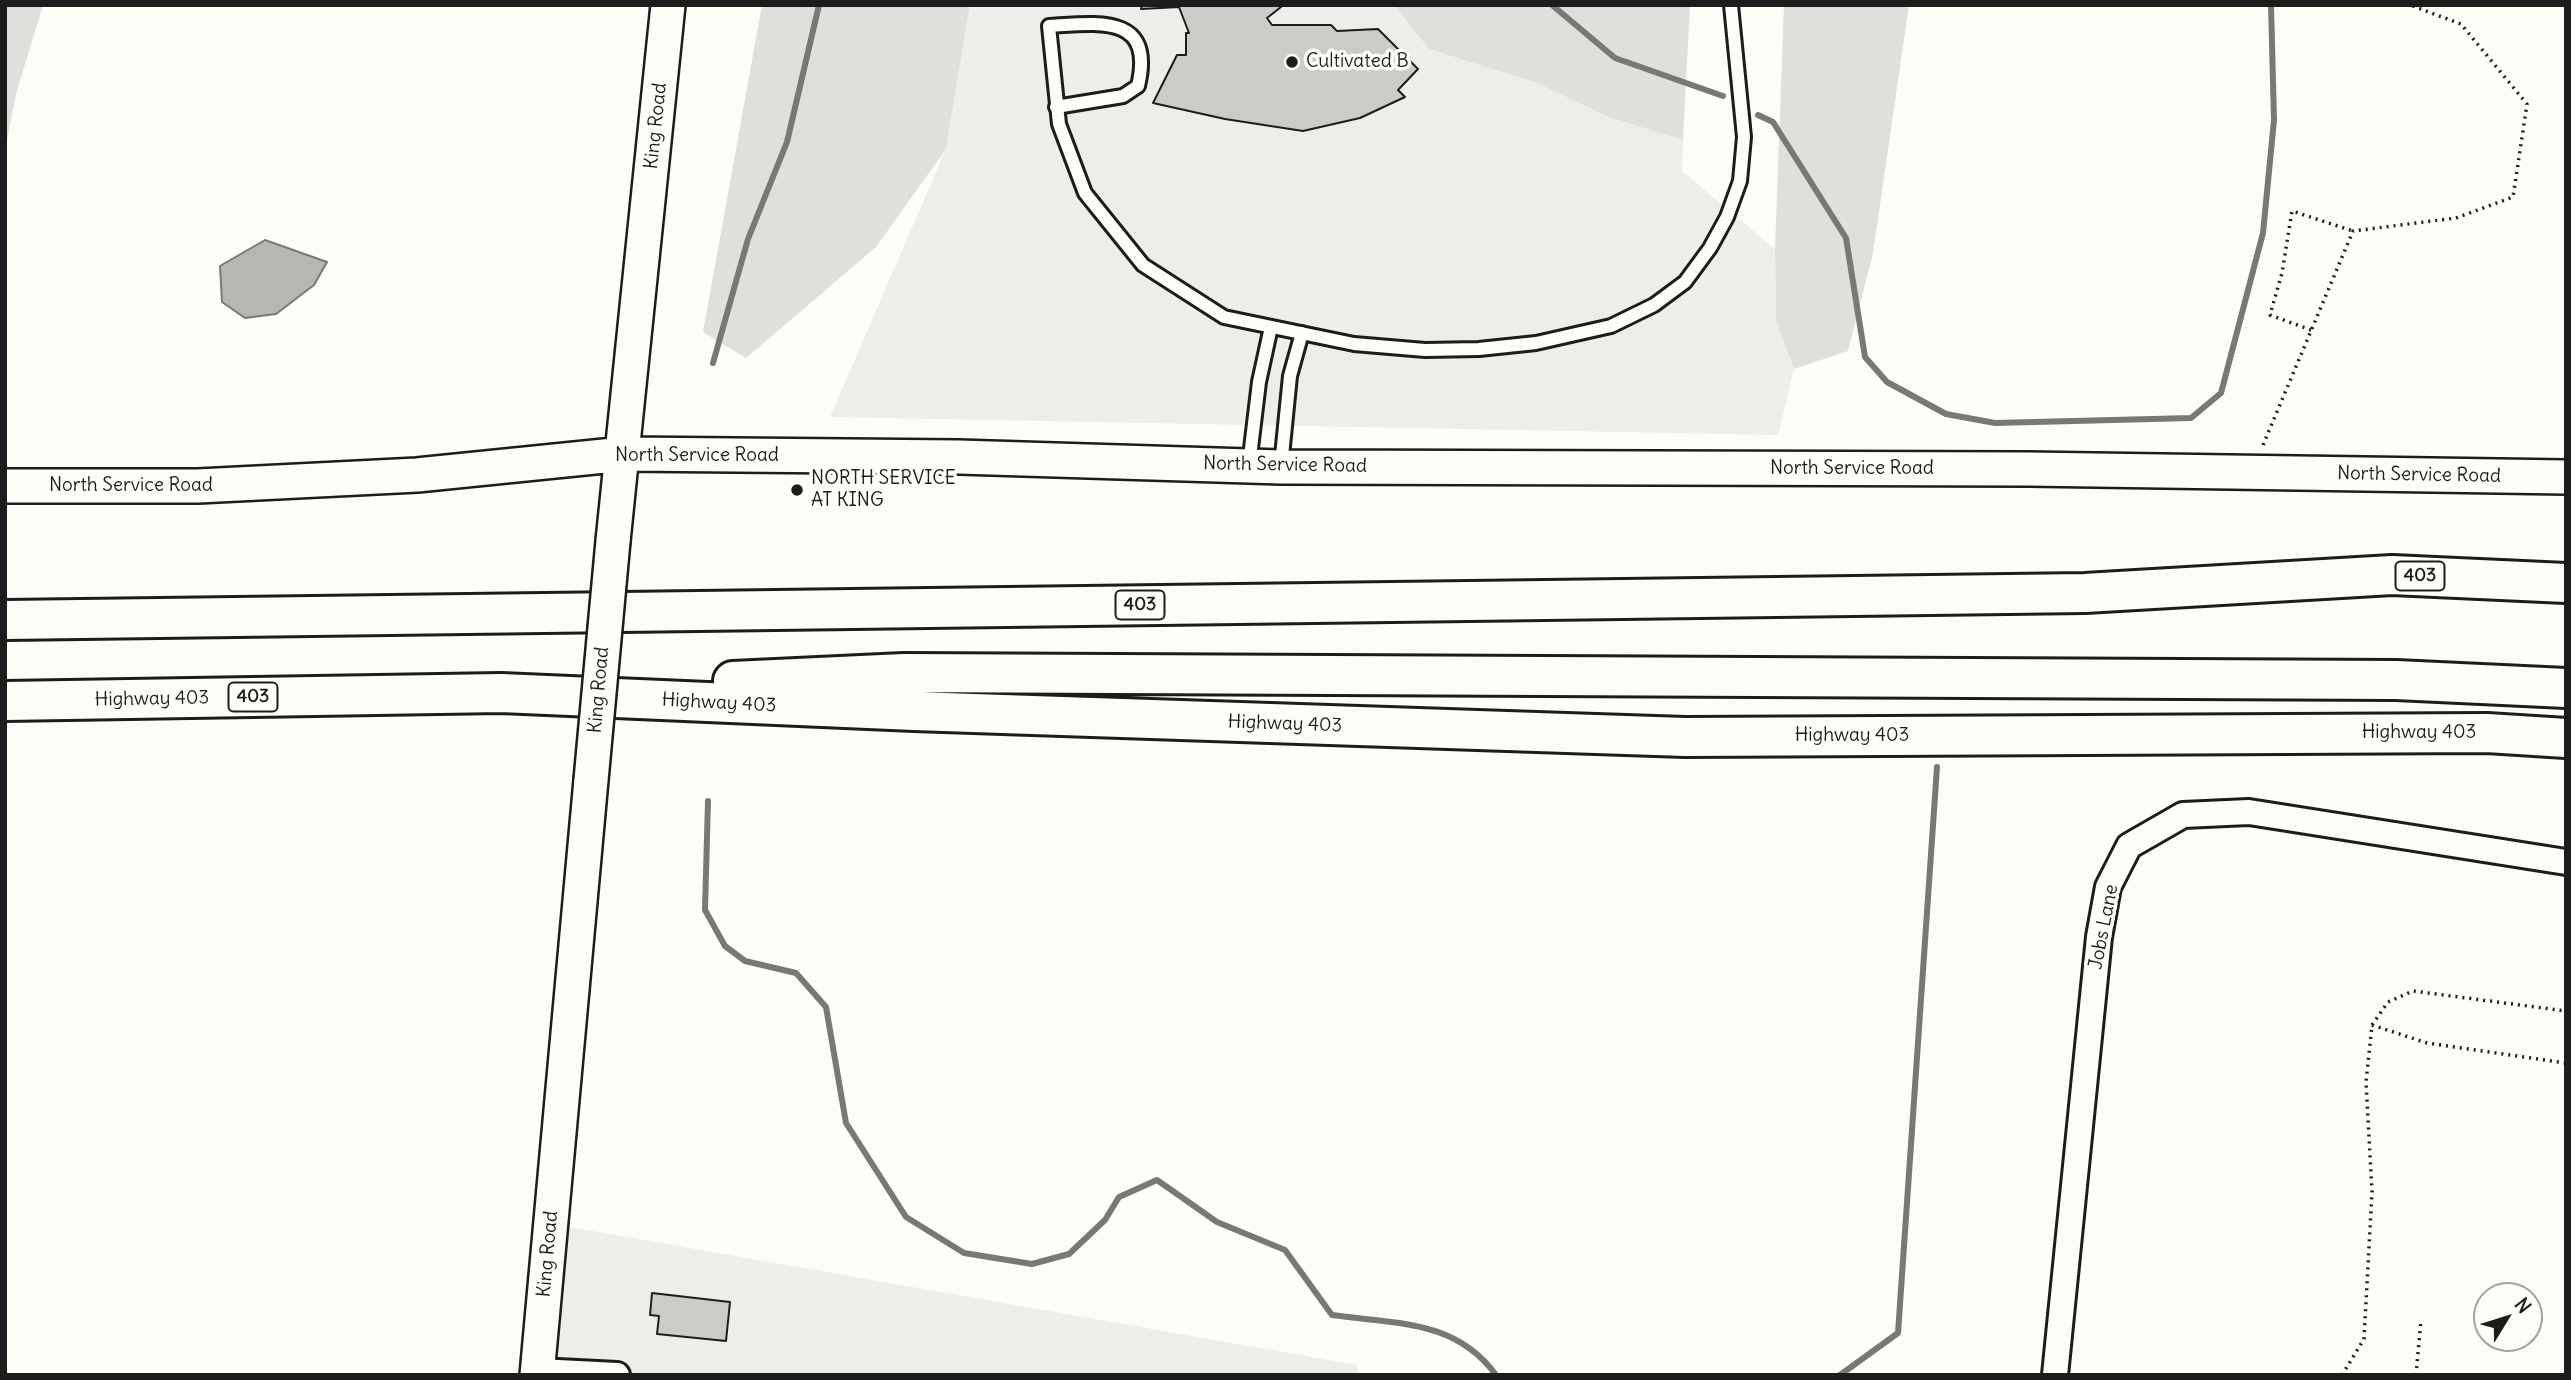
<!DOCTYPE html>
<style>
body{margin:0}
#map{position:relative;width:2571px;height:1380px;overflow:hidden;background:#fdfcf7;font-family:Delius,sans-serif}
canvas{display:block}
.frame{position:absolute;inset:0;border:7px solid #1c1c1c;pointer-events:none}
.north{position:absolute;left:2473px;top:1282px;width:70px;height:70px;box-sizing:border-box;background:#fdfcf7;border:2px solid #a3a29f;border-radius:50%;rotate:52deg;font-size:19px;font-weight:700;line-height:28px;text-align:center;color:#1c1c1c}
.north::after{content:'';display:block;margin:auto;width:24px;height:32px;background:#1c1c1c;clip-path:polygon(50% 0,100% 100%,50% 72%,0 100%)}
</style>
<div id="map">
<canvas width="2571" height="1380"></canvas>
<div class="frame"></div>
<div class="north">N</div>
</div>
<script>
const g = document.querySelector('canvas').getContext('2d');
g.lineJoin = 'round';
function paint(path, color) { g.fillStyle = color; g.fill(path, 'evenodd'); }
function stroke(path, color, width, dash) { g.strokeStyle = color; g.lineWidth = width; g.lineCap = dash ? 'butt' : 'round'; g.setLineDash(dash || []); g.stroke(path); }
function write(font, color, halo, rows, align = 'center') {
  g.font = font + ' Delius,sans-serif'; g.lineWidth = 7; g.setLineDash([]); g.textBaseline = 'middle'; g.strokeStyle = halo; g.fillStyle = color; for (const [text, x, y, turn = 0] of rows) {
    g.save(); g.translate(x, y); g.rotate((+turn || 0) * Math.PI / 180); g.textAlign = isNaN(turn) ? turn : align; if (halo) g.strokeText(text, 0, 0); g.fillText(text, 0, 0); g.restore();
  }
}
const built = new Path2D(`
 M 970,5 L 1394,5 L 1429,49 L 1537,83 L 1608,117 L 1683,140 L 1682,171 L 1775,249 L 1776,321 L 1794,369 L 1778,435 L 830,417 L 946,149 Z
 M 564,1226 L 1357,1365 L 1358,1375 L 547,1375 Z`);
const green = new Path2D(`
 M 5,5 L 43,5 L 16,94 L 5,150 Z
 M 762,5 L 970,5 L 946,149 L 876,247 L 746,358 L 703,332 Z
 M 1394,5 L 1690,5 L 1683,140 L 1608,117 L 1537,83 L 1429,49 Z
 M 1784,5 L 1909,5 L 1873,253 L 1848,351 L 1794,369 L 1776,321 L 1775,249 Z`);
const water = new Path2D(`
 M 265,240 L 327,262 L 314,285 L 276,314 L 245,318 L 222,302 L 220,266 Z`);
const stream = new Path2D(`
 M 1552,5 L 1615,58 L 1723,96
 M 1758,115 L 1773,122 L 1846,238 L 1865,357 L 1887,382 L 1946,414 L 1995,423 L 2191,418 L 2221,393 L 2263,233 L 2274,120 L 2271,5
 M 713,363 L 748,239 L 787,142 L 819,5
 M 708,801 L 705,910 L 725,946 L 745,961 L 796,973 L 826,1007 L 846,1123 L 906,1217 L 964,1253 L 1032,1264 L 1069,1254 L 1105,1220 L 1119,1197 L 1157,1180 L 1217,1222 L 1285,1250 L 1332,1315 C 1395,1324 1455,1319 1496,1375
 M 1840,1375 L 1898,1333 L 1937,767`);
const building = new Path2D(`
 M 1142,5 L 1279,5 L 1281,7 L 1267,18 L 1272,25 L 1331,25 L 1337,31 L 1378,29 L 1418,69 L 1398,90 L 1405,97 L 1360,118 L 1303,131 L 1225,119 L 1153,103 L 1177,55 L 1186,55 L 1186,33 L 1189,33 L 1179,7 L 1141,9 Z
 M 652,1293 L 730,1302 L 726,1341 L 657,1334 L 659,1316 L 650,1315 Z`);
const path = new Path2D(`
 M 2311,330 L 2270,315 L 2282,273 L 2292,211 L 2353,231
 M 2263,445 L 2353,231 L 2456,218 L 2513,197 L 2527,104 L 2461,24 L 2410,5
 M 2372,1025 L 2427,1043 L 2566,1063
 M 2342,1375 L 2364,1339 L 2372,1192 L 2366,1082 L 2372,1025 L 2388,1002 L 2413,991 L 2566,1011
 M 2416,1375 L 2421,1320`);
const lane = new Path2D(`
 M 1056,107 L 1123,96 L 1138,86 C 1155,14 1099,23 1049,26 L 1059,124 L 1085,193 L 1143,265 L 1224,317 L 1354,344 L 1425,350 L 1479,349 L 1536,343 L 1611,326 L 1654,305 L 1685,282 L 1710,248 L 1727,217 L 1740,181 L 1744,137 L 1731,5
 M 1249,465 L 1259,382 L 1271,327
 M 1281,466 L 1290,376 L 1302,333`);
const street = new Path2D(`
 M 538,1371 L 617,1375
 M 2055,1375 L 2099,937 L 2108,887 L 2129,846 L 2183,815 L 2249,812 L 2566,862`);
const secondary = new Path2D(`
 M 5,486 L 198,486 L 417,475 L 624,454 L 959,457 L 1281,467 L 2028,469 L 2566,477
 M 613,541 L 668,5
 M 537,1375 L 591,780`);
const highway = new Path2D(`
 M 5,620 L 2085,593 L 2392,575 L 2566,583
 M 733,681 L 904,673 L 2396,680 L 2566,688
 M 5,701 L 501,693 L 914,711 L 1685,737 L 2487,733 L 2566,738`);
const secondaryBridge = new Path2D(`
 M 591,780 L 613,541`);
const markers = [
 [1292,62,7,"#1c1c1c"],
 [797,490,7,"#1c1c1c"]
];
const shields = [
 [2420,576,49],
 [1140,605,49],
 [253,697,49]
];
const shieldNames = [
 ["403",2420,576],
 ["403",1140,605],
 ["403",253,697]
];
const poiNames = [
 ["Cultivated B",1306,62],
 ["NORTH SERVICE",811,479],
 ["AT KING",811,501]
];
const streetNames = [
 ["King Road",656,126,-84],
 ["North Service Road",697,456],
 ["North Service Road",1285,465,1],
 ["North Service Road",1852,469],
 ["North Service Road",2419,475,1],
 ["North Service Road",131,486],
 ["King Road",599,690,-85],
 ["Highway 403",152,699,-1],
 ["Highway 403",719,703,3],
 ["Highway 403",1285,724,2],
 ["Highway 403",2419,733],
 ["Highway 403",1852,736],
 ["Jobs Lane",2104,927,-79],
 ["King Road",548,1254,-85]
];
paint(built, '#eeede9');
paint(green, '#e0dfdb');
paint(water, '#b7b6b2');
stroke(water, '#797876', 2);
stroke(stream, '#797876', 6);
paint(building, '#cccbc8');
stroke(building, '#1c1c1c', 2);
stroke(lane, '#1c1c1c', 18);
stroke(street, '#1c1c1c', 30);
stroke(secondary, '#1c1c1c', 38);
stroke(highway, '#1c1c1c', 44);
stroke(path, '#1c1c1c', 3.5, [2, 5]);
stroke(lane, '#fdfcf7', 12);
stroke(street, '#fdfcf7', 24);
stroke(secondary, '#fdfcf7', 33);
stroke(highway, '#fdfcf7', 38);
stroke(secondaryBridge, '#1c1c1c', 38, []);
stroke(secondaryBridge, '#fdfcf7', 33);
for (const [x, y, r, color] of markers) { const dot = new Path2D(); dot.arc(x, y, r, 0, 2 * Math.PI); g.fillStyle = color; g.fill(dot); stroke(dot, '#fdfcf7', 2.5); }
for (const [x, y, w] of shields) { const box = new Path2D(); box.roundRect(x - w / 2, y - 14.5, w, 29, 5); g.fillStyle = '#fdfcf7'; g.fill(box); stroke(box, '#1c1c1c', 2); }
write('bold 18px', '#1c1c1c', null, shieldNames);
write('19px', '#1c1c1c', '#fdfcf7', poiNames, 'left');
write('19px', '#1c1c1c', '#fdfcf7', streetNames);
</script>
